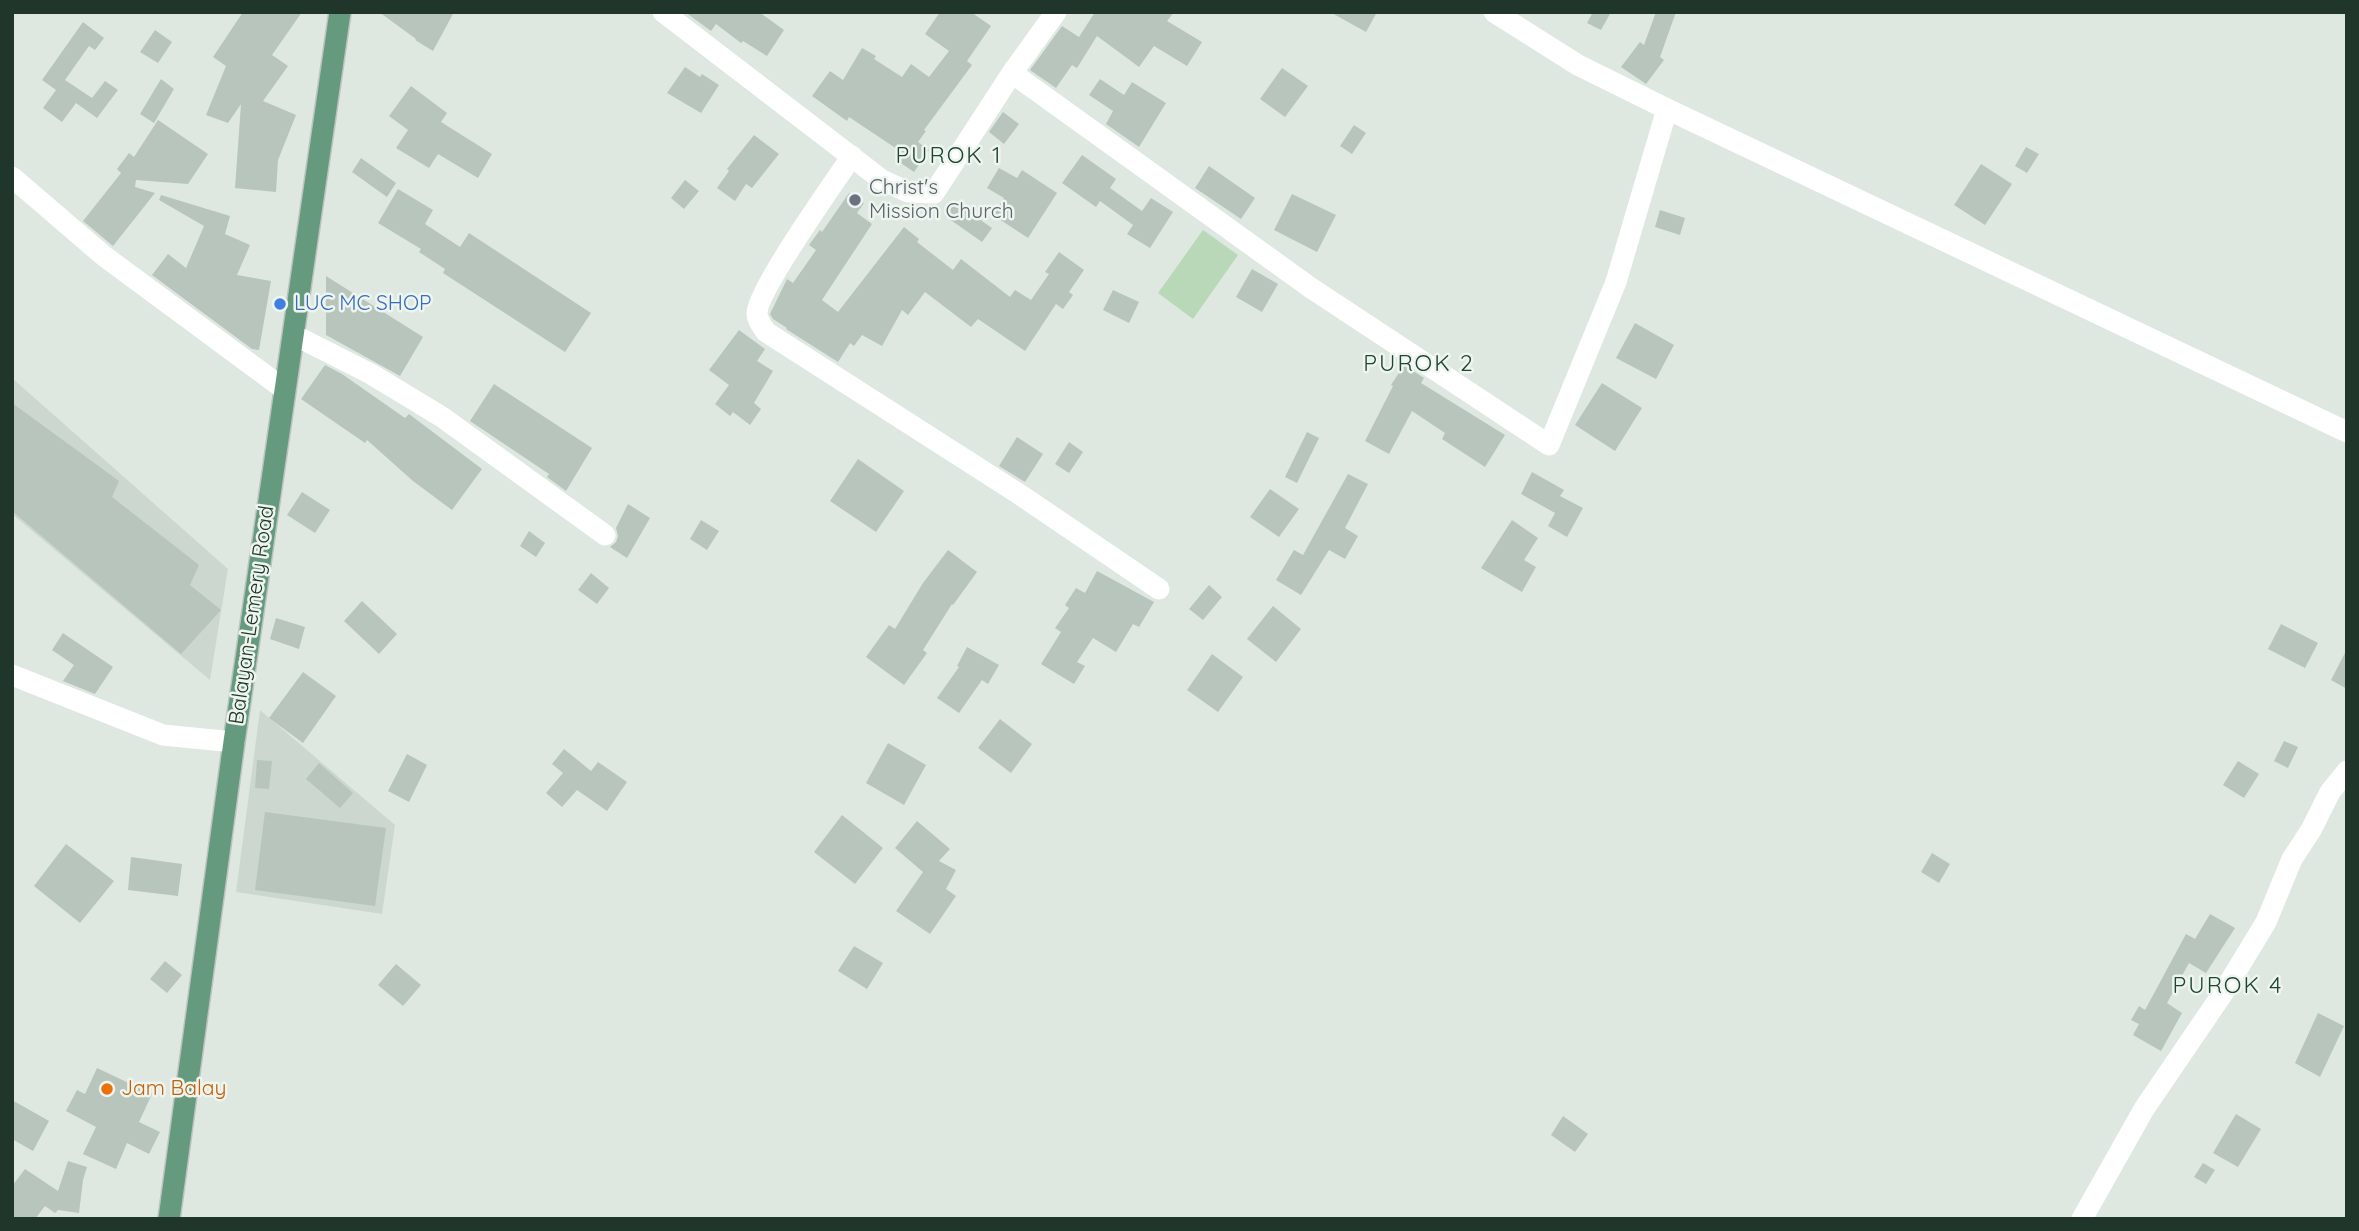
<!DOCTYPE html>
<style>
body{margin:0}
#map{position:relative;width:2359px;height:1231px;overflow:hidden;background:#dee8e1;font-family:Quicksand,sans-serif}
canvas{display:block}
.frame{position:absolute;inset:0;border:14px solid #21362a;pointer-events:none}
</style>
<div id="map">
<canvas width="2359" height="1231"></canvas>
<div class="frame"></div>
</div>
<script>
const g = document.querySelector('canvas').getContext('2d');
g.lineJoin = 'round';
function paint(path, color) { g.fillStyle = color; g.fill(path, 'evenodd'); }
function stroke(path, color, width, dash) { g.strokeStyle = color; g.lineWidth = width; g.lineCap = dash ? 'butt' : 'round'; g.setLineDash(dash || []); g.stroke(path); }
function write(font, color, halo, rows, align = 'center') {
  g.font = font + ' Quicksand,sans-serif'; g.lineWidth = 5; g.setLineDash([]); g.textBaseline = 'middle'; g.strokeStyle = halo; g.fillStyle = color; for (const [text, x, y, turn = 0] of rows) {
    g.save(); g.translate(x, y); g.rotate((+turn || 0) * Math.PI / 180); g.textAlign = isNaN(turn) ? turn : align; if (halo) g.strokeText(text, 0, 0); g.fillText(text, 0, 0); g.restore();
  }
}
const built = new Path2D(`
 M 12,378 L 228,569 L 210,680 L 12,514 Z
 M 260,710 L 395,825 L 382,914 L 236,892 Z`);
const green = new Path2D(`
 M 1203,230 L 1238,255 L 1193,319 L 1158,293 Z`);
const building = new Path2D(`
 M 243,12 L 302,12 L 272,55 L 288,66 L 263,101 L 296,115 L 278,160 L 276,192 L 235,188 L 241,104 L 228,123 L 206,115 L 226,66 L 213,57 Z
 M 379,12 L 454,12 L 433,51 L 415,40 L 416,39 Z
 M 685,12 L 759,12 L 784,30 L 767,56 L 743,41 L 741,43 L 716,24 L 711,31 Z
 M 940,12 L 971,12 L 991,26 L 967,61 L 972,65 L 924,130 L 926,131 L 918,142 L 929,150 L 914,172 L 895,159 L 900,151 L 849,117 L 847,121 L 812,96 L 830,71 L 843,80 L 862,48 L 876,56 L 874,59 L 902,77 L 911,64 L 929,77 L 949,51 L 925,34 Z
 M 1095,12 L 1174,12 L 1167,21 L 1202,42 L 1187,66 L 1154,46 L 1139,67 L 1097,36 L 1077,68 L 1072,65 L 1056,88 L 1030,70 L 1062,26 L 1079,37 Z
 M 1330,12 L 1377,12 L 1366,32 Z
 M 1593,12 L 1611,12 L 1601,30 L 1587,23 Z
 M 1656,12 L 1676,12 L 1660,57 L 1664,60 L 1646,84 L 1621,67 L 1640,42 L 1644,45 Z
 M 83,22 L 104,38 L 95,50 L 89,46 L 65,80 L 92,98 L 105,81 L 118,90 L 97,118 L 76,103 L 62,122 L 43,108 L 56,90 L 42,80 Z
 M 155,30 L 172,42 L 158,63 L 140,52 Z
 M 685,67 L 700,77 L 702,74 L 719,85 L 701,113 L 667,93 Z
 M 1282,68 L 1308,86 L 1285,117 L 1260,99 Z
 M 161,79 L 174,89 L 154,123 L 140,114 Z
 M 1100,79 L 1124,95 L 1132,82 L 1166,103 L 1139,147 L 1106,124 L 1113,111 L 1089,95 Z
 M 411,86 L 447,113 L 441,122 L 492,154 L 478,178 L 438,154 L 429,168 L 396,148 L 408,130 L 389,116 Z
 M 1003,112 L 1019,124 L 1004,144 L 989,132 Z
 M 158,120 L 208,154 L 188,184 L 136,180 L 135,187 L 155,193 L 113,246 L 83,221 L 121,173 L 117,169 L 129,153 L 134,157 Z
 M 1354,125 L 1366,133 L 1352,154 L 1340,146 Z
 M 754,135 L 779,154 L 752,188 L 746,184 L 735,201 L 717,188 L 729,171 L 727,169 Z
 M 2026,147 L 2039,154 L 2027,173 L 2015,166 Z
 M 1082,155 L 1116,179 L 1110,188 L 1142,211 L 1151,198 L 1173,212 L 1150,248 L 1127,234 L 1133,225 L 1100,201 L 1096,207 L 1062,183 Z
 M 361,158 L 396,183 L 387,197 L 352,172 Z
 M 1981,164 L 2012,184 L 1985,225 L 1954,205 Z
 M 1209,166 L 1255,198 L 1241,219 L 1195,188 Z
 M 999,168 L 1017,178 L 1022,170 L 1057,193 L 1028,238 L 993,215 L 1004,198 L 987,188 Z
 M 685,180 L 699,191 L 684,209 L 671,198 Z
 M 398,189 L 433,210 L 425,224 L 460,247 L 469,233 L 591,313 L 565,352 L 443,273 L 445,269 L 419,252 L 421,249 L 378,223 Z
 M 849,193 L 864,203 L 857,213 L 872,224 L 822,300 L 838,312 L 904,227 L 919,239 L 917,242 L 953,270 L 961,259 L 1010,297 L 1015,290 L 1031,300 L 1049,274 L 1045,272 L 1059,252 L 1084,270 L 1069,292 L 1073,295 L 1063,309 L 1056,304 L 1025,351 L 978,319 L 971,327 L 925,292 L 908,315 L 902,310 L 882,346 L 862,335 L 854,346 L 850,343 L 838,362 L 786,329 L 787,328 L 773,319 L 770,314 L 787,279 L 793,283 L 816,250 L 809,245 L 820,230 L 822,232 Z
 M 1292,194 L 1336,215 L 1317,252 L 1274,230 Z
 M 161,195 L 230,216 L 225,234 L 250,245 L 237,275 L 271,281 L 259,350 L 252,349 L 152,275 L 168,254 L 186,268 L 204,226 L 159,200 Z
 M 955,202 L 992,228 L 982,242 L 945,216 Z
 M 1660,210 L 1685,218 L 1680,235 L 1655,227 Z
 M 1252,269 L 1278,284 L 1262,312 L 1236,297 Z
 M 326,276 L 423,337 L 400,376 L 326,335 Z
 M 1113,290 L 1139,302 L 1129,323 L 1103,310 Z
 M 1635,323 L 1674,345 L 1656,379 L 1616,358 Z
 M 739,330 L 765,349 L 757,361 L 773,371 L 754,403 L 761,409 L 750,425 L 733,412 L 730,416 L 715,404 L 729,385 L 709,370 Z
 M 325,365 L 342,374 L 405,418 L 409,414 L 482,469 L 452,510 L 413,481 L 367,440 L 365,443 L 301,399 Z
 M 1404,365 L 1424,378 L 1421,383 L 1505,435 L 1485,467 L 1442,439 L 1445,433 L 1412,411 L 1389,454 L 1365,441 L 1393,386 L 1391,385 Z
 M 1602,383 L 1642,408 L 1615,451 L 1575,425 Z
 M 494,384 L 592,448 L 566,491 L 547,477 L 549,474 L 470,421 Z
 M 12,403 L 119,481 L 112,497 L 199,565 L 190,585 L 221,610 L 181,654 L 12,511 Z
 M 1307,432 L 1319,438 L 1297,483 L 1285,477 Z
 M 1017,437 L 1043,454 L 1025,482 L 999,466 Z
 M 1069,442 L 1083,452 L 1069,473 L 1055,464 Z
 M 858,459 L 904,491 L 876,532 L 830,501 Z
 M 1532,472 L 1564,490 L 1560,496 L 1583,508 L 1567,537 L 1548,526 L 1555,513 L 1521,494 Z
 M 1348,474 L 1368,484 L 1345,528 L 1358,536 L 1345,559 L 1329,550 L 1301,595 L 1276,580 L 1294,550 L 1303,555 Z
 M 1270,489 L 1299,509 L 1279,537 L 1250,517 Z
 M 302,492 L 330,510 L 315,533 L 287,515 Z
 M 628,504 L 650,518 L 627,558 L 610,547 L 616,542 L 618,536 L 616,528 Z
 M 701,520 L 719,531 L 707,550 L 690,539 Z
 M 1512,520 L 1538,538 L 1524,560 L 1536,567 L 1522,592 L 1481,568 Z
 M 529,531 L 545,543 L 536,557 L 520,546 Z
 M 948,550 L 977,572 L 953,605 L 952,604 L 923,650 L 927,653 L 904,685 L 866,657 L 889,625 L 895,629 L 923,583 Z
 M 1097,571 L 1154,602 L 1139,627 L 1133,624 L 1116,652 L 1093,638 L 1077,662 L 1085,666 L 1074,684 L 1041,664 L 1061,632 L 1055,628 L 1069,608 L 1065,605 L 1076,588 L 1085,593 Z
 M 591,573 L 609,588 L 597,604 L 578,590 Z
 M 1209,585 L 1222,597 L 1203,620 L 1189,609 Z
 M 362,601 L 397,634 L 379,654 L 344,621 Z
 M 1273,606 L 1301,629 L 1276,662 L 1247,639 Z
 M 276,618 L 305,627 L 299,649 L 270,639 Z
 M 2281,624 L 2318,643 L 2305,668 L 2268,649 Z
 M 63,633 L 113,667 L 95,694 L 63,681 L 74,665 L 52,650 Z
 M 967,647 L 999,665 L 988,684 L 982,680 L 959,713 L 937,698 L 959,667 L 957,666 Z
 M 2347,649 L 2347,689 L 2331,680 Z
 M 1212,654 L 1243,677 L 1218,712 L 1187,690 Z
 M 303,672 L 336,696 L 303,743 L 269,718 Z
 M 1000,719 L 1032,744 L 1011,773 L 978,748 Z
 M 2284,741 L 2298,747 L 2288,768 L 2274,761 Z
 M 888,743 L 926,765 L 904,805 L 866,783 Z
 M 564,749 L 591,771 L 598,762 L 627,782 L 607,811 L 577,790 L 562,807 L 546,793 L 563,773 L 552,764 Z
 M 407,754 L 427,765 L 409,802 L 388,791 Z
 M 257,760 L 272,761 L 269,789 L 255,788 Z
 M 2238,761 L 2259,774 L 2244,798 L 2223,785 Z
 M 319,763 L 353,793 L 340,808 L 306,779 Z
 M 265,812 L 386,828 L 375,906 L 255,890 Z
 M 842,815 L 883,848 L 855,884 L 814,852 Z
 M 917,821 L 950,849 L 939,861 L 956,870 L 946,889 L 956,896 L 930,934 L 896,911 L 923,872 L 895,848 Z
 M 66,844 L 114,881 L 80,923 L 34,886 Z
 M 1932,853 L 1950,864 L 1939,883 L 1921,872 Z
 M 131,857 L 182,864 L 178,896 L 128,890 Z
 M 2210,914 L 2235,928 L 2206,973 L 2189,963 L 2167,1003 L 2182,1013 L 2161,1051 L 2133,1035 L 2139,1024 L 2131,1020 L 2139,1006 L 2145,1010 L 2186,934 L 2195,939 Z
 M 854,946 L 883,963 L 867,989 L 838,971 Z
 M 165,961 L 182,975 L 167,993 L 150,979 Z
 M 396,964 L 421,985 L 403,1006 L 378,985 Z
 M 2318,1013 L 2344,1026 L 2320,1077 L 2295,1063 Z
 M 97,1068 L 152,1094 L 139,1122 L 160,1132 L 149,1154 L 127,1143 L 116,1169 L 83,1154 L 96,1127 L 66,1111 L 77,1090 L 85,1094 Z
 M 12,1100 L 49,1121 L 33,1151 L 12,1139 Z
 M 2236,1114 L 2261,1129 L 2238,1167 L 2213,1153 Z
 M 1563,1116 L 1588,1134 L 1575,1152 L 1551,1135 Z
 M 68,1161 L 87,1167 L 83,1180 L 79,1213 L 58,1210 L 55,1213 L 45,1206 L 35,1219 L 12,1219 L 12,1186 L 25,1169 L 58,1191 Z
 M 2203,1163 L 2215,1170 L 2206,1184 L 2194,1177 Z`);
const minor = new Path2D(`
 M 663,12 L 882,180 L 908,192 L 934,193 L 1012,73 L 1056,12
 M 1494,12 L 1578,65 L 1667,109 L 2347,432
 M 1012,73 L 1311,288 L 1549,445 L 1616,282 L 1667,109
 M 852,156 C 834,183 758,289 757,313 C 757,320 762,326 766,332 L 1019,494 L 1159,589
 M 12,177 L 104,256 L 284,389
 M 294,335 L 371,374 L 442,417 L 605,535
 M 12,675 L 163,735 L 234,742
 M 2082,1219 L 2144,1109 L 2223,993 L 2266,922 L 2292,859 L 2311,830 L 2330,792 L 2347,771`);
const major = new Path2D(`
 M 169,1219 L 234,742 L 340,12`);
const markers = [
 [855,200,7,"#6b7280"],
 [280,304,7,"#3f7fe0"],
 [107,1089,7,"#e8710a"]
];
const worshipNames = [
 ["Christ's",869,188],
 ["Mission Church",869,212]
];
const shopNames = [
 ["LUC MC SHOP",294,304]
];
const streetNames = [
 ["Balayan-Lemery Road",252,615,-82]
];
const foodNames = [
 ["Jam Balay",121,1089]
];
const neighbourhoodNames = [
 ["PUROK 1",949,156],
 ["PUROK 2",1419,364],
 ["PUROK 4",2228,986]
];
paint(built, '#ccd8cf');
paint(green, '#b9d8b8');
paint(building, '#b7c5bc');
stroke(major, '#bcc3bf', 24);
stroke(minor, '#fff', 21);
stroke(major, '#669a7e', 21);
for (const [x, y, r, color] of markers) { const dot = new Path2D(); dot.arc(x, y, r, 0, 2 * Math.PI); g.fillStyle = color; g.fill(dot); stroke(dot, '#eef5ef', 2.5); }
write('21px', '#5b616d', '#eef5ef', worshipNames, 'left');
write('21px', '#366cbe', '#eef5ef', shopNames, 'left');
write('21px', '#21362a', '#eef5ef', streetNames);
write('21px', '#c56008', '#eef5ef', foodNames, 'left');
g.letterSpacing = '2px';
write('23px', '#1f4631', '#eef5ef', neighbourhoodNames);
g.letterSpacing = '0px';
</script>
